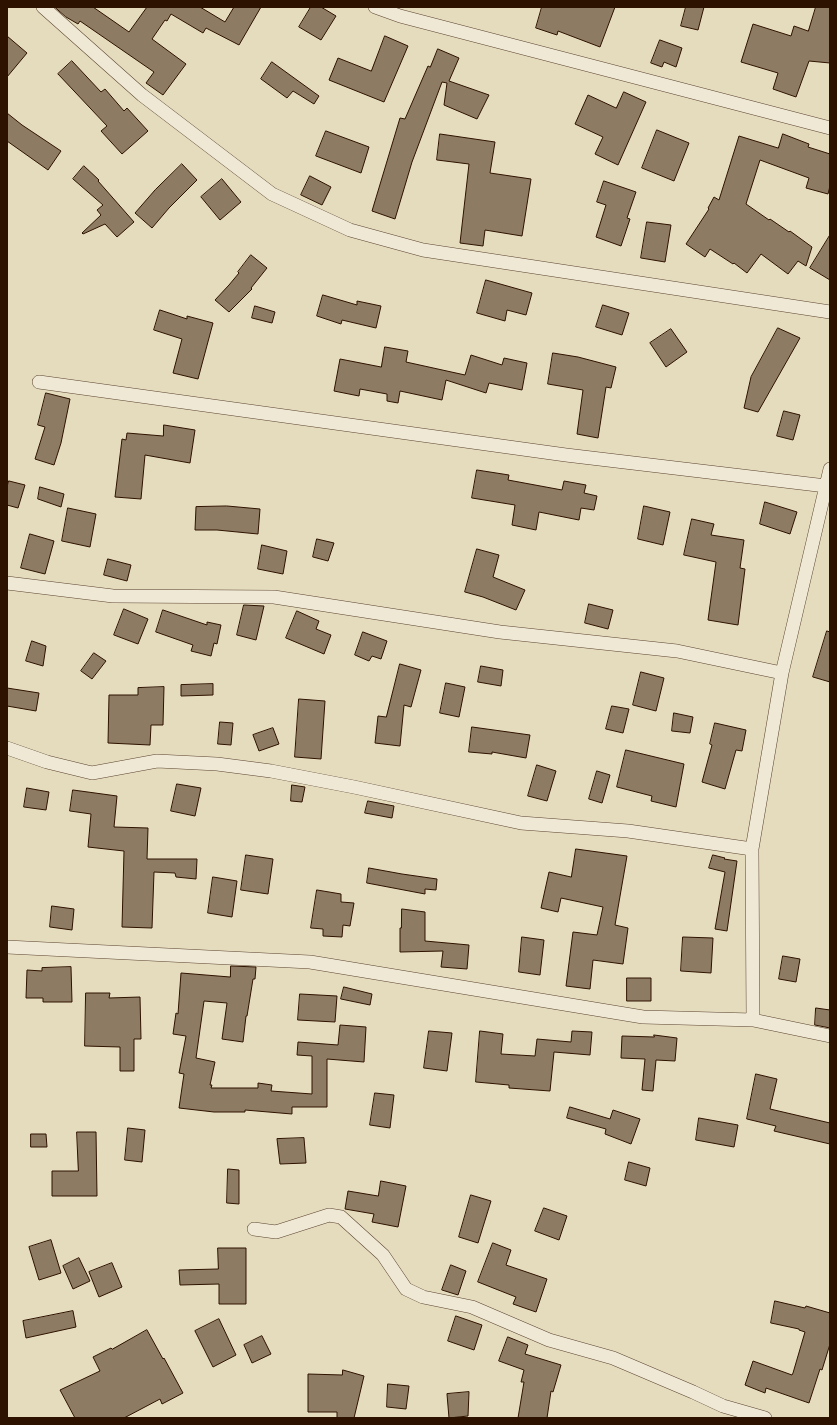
<!DOCTYPE html>
<style>
body{margin:0}
#map{position:relative;width:837px;height:1425px;overflow:hidden;background:#e5dcbe;font-family:"IM FELL French Canon",serif}
canvas{display:block}
.frame{position:absolute;inset:0;border:8px solid #2e1200;pointer-events:none}
</style>
<div id="map">
<canvas width="837" height="1425"></canvas>
<div class="frame"></div>
</div>
<script>
const g = document.querySelector('canvas').getContext('2d');
g.lineJoin = 'round';
function paint(path, color) { g.fillStyle = color; g.fill(path, 'evenodd'); }
function stroke(path, color, width, dash) { g.strokeStyle = color; g.lineWidth = width; g.lineCap = dash ? 'butt' : 'round'; g.setLineDash(dash || []); g.stroke(path); }
const building = new Path2D(`
 M 55,7 L 93,7 L 129,32 L 147,7 L 200,7 L 225,22 L 234,7 L 261,7 L 239,45 L 206,28 L 203,33 L 171,14 L 167,21 L 165,20 L 152,39 L 186,64 L 163,95 L 146,83 L 154,72 L 80,21 L 78,24 L 66,17 Z
 M 311,7 L 321,7 L 336,16 L 321,40 L 299,27 Z
 M 542,7 L 615,7 L 600,47 L 558,31 L 557,35 L 536,28 Z
 M 686,7 L 704,7 L 698,30 L 681,26 Z
 M 816,7 L 830,7 L 830,63 L 809,61 L 796,97 L 773,89 L 778,73 L 741,62 L 753,24 L 791,36 L 794,26 L 808,31 Z
 M 7,36 L 27,53 L 7,77 Z
 M 385,36 L 408,46 L 384,102 L 329,80 L 338,58 L 371,71 Z
 M 660,40 L 682,48 L 676,67 L 664,62 L 662,67 L 651,63 Z
 M 438,49 L 459,58 L 449,81 L 489,95 L 477,119 L 444,105 L 447,83 L 442,82 L 412,162 L 395,219 L 372,211 L 400,118 L 405,119 L 428,66 L 430,67 Z
 M 72,61 L 101,92 L 105,89 L 124,111 L 127,108 L 148,131 L 122,154 L 101,131 L 107,126 L 58,74 Z
 M 272,62 L 319,96 L 314,104 L 293,91 L 287,98 L 261,79 Z
 M 624,92 L 646,102 L 618,165 L 595,154 L 603,137 L 575,124 L 588,95 L 616,108 Z
 M 7,113 L 22,125 L 61,151 L 48,170 L 7,141 Z
 M 657,130 L 689,143 L 674,181 L 642,168 Z
 M 326,131 L 369,147 L 361,173 L 316,156 Z
 M 440,134 L 495,142 L 490,173 L 531,179 L 522,236 L 485,230 L 483,246 L 460,243 L 469,164 L 437,160 Z
 M 783,134 L 809,144 L 808,147 L 830,154 L 830,186 L 828,194 L 806,188 L 809,178 L 760,160 L 746,204 L 769,220 L 770,219 L 789,232 L 790,231 L 812,247 L 806,266 L 798,261 L 788,274 L 761,254 L 747,273 L 734,263 L 733,264 L 710,249 L 705,257 L 686,244 L 709,209 L 708,208 L 714,197 L 719,200 L 739,136 L 778,148 Z
 M 182,164 L 197,180 L 169,208 L 152,228 L 135,213 L 155,190 Z
 M 84,166 L 99,180 L 98,181 L 134,222 L 117,237 L 105,224 L 83,234 L 82,233 L 101,215 L 97,210 L 103,205 L 73,179 Z
 M 310,176 L 331,187 L 322,205 L 301,195 Z
 M 222,179 L 241,202 L 220,220 L 201,197 Z
 M 604,181 L 636,192 L 627,218 L 630,219 L 621,246 L 596,237 L 606,205 L 597,202 Z
 M 647,222 L 671,225 L 665,262 L 641,258 Z
 M 830,235 L 830,280 L 810,268 Z
 M 251,255 L 267,268 L 251,288 L 252,289 L 229,312 L 215,300 L 229,285 L 239,273 L 238,272 Z
 M 486,280 L 532,293 L 526,315 L 507,310 L 505,321 L 477,313 Z
 M 323,295 L 357,305 L 357,301 L 381,306 L 376,328 L 342,320 L 341,324 L 317,316 Z
 M 603,305 L 629,313 L 622,335 L 596,327 Z
 M 255,306 L 275,312 L 272,323 L 252,318 Z
 M 160,310 L 187,319 L 187,316 L 213,323 L 198,379 L 173,373 L 182,339 L 154,330 Z
 M 778,328 L 800,338 L 758,412 L 744,408 L 751,377 Z
 M 671,329 L 687,352 L 666,367 L 650,343 Z
 M 385,347 L 408,351 L 406,362 L 465,375 L 471,355 L 502,365 L 504,358 L 527,363 L 522,390 L 489,383 L 486,393 L 446,380 L 442,400 L 400,391 L 398,403 L 387,401 L 387,394 L 360,389 L 359,396 L 334,391 L 340,359 L 381,367 Z
 M 553,353 L 578,357 L 616,367 L 611,388 L 606,387 L 598,438 L 577,434 L 583,390 L 548,384 Z
 M 46,393 L 70,399 L 61,443 L 54,465 L 35,459 L 45,427 L 38,425 Z
 M 784,411 L 800,415 L 793,440 L 777,436 Z
 M 164,425 L 195,430 L 190,463 L 145,455 L 141,499 L 115,497 L 122,439 L 126,440 L 127,433 L 163,436 Z
 M 477,470 L 509,475 L 508,480 L 562,490 L 564,481 L 586,485 L 584,493 L 597,496 L 594,510 L 581,508 L 579,520 L 539,512 L 536,530 L 512,525 L 515,505 L 472,498 Z
 M 9,481 L 25,485 L 18,508 L 7,505 L 7,487 Z
 M 40,487 L 64,494 L 61,507 L 38,499 Z
 M 765,502 L 797,512 L 790,534 L 760,524 Z
 M 227,506 L 260,509 L 258,534 L 217,530 L 195,530 L 196,507 Z
 M 644,506 L 670,512 L 663,545 L 638,539 Z
 M 68,508 L 96,514 L 90,547 L 62,541 Z
 M 692,519 L 714,524 L 711,535 L 744,540 L 740,568 L 745,569 L 738,625 L 708,620 L 716,562 L 684,555 Z
 M 30,534 L 54,541 L 45,574 L 21,568 Z
 M 317,539 L 334,543 L 328,561 L 313,557 Z
 M 262,545 L 287,551 L 283,574 L 258,569 Z
 M 477,549 L 499,555 L 493,577 L 525,590 L 516,610 L 483,597 L 465,592 Z
 M 108,559 L 131,565 L 127,581 L 104,575 Z
 M 589,604 L 613,610 L 608,629 L 585,623 Z
 M 244,605 L 264,606 L 256,640 L 237,635 Z
 M 124,609 L 148,619 L 138,644 L 114,635 Z
 M 163,610 L 207,625 L 207,622 L 221,625 L 217,644 L 214,643 L 211,656 L 191,651 L 193,645 L 156,632 Z
 M 297,611 L 319,621 L 316,629 L 331,635 L 324,654 L 286,638 Z
 M 827,631 L 830,632 L 830,682 L 813,677 Z
 M 363,632 L 387,641 L 381,659 L 372,656 L 369,661 L 355,655 Z
 M 32,641 L 46,646 L 43,666 L 26,661 Z
 M 94,653 L 106,661 L 92,679 L 81,671 Z
 M 400,664 L 421,670 L 411,707 L 404,705 L 400,746 L 375,743 L 378,716 L 386,717 Z
 M 481,666 L 503,670 L 501,686 L 478,682 Z
 M 641,672 L 664,678 L 656,711 L 633,705 Z
 M 446,683 L 465,687 L 459,717 L 440,713 Z
 M 213,684 L 213,695 L 181,696 L 181,685 Z
 M 164,687 L 163,725 L 151,725 L 150,745 L 108,743 L 109,695 L 138,695 L 138,688 Z
 M 7,688 L 39,693 L 36,711 L 7,706 Z
 M 299,699 L 325,701 L 321,759 L 295,757 Z
 M 612,706 L 629,709 L 623,733 L 606,729 Z
 M 674,713 L 693,717 L 690,733 L 672,731 Z
 M 220,722 L 233,723 L 231,745 L 218,744 Z
 M 715,723 L 746,730 L 742,751 L 736,750 L 725,789 L 702,782 L 712,745 L 710,744 Z
 M 472,727 L 530,735 L 526,758 L 492,752 L 492,754 L 469,752 Z
 M 273,728 L 279,744 L 259,751 L 253,735 Z
 M 626,750 L 684,764 L 676,807 L 651,801 L 652,796 L 617,787 Z
 M 537,765 L 556,771 L 547,801 L 528,796 Z
 M 597,771 L 610,775 L 602,803 L 589,799 Z
 M 177,784 L 201,788 L 195,816 L 171,811 Z
 M 292,785 L 305,787 L 302,802 L 291,801 Z
 M 27,788 L 49,792 L 46,810 L 24,807 Z
 M 73,790 L 117,796 L 114,827 L 148,828 L 147,859 L 197,859 L 196,879 L 176,877 L 175,873 L 154,872 L 152,928 L 122,927 L 124,851 L 88,847 L 91,814 L 70,811 Z
 M 368,801 L 394,806 L 392,818 L 365,813 Z
 M 576,849 L 627,856 L 615,925 L 628,928 L 623,964 L 593,960 L 590,989 L 566,986 L 573,932 L 597,935 L 603,907 L 561,898 L 558,912 L 541,908 L 549,872 L 571,877 Z
 M 246,855 L 273,859 L 268,894 L 241,890 Z
 M 713,855 L 725,858 L 724,859 L 737,861 L 727,931 L 715,929 L 725,872 L 709,868 Z
 M 369,868 L 402,874 L 437,879 L 436,890 L 425,889 L 425,894 L 367,883 Z
 M 213,877 L 237,881 L 232,917 L 208,913 Z
 M 317,890 L 341,894 L 341,902 L 354,903 L 350,926 L 343,925 L 342,937 L 323,936 L 323,929 L 311,928 Z
 M 52,906 L 74,909 L 72,930 L 50,927 Z
 M 402,909 L 425,912 L 425,941 L 469,945 L 467,969 L 441,967 L 443,951 L 400,952 L 400,928 L 401,928 Z
 M 522,937 L 544,940 L 540,975 L 519,972 Z
 M 683,937 L 713,938 L 711,973 L 681,971 Z
 M 783,956 L 800,959 L 796,982 L 779,979 Z
 M 231,966 L 256,967 L 255,979 L 253,979 L 247,1016 L 246,1016 L 243,1042 L 222,1039 L 227,1003 L 204,1001 L 196,1058 L 215,1062 L 210,1085 L 212,1085 L 211,1088 L 258,1088 L 258,1083 L 272,1085 L 271,1091 L 312,1094 L 312,1056 L 297,1055 L 298,1042 L 338,1045 L 340,1025 L 366,1027 L 364,1062 L 327,1059 L 327,1107 L 292,1107 L 292,1114 L 245,1110 L 245,1112 L 214,1112 L 179,1108 L 184,1074 L 179,1073 L 186,1036 L 173,1034 L 176,1013 L 178,1014 L 181,973 L 230,977 Z
 M 71,967 L 72,1002 L 43,1002 L 43,998 L 26,998 L 27,970 L 42,971 L 42,968 Z
 M 627,978 L 651,978 L 651,1001 L 627,1001 Z
 M 344,987 L 372,994 L 370,1005 L 341,999 Z
 M 86,993 L 110,993 L 109,998 L 140,997 L 141,1039 L 134,1039 L 134,1071 L 120,1071 L 120,1047 L 85,1046 Z
 M 300,994 L 337,996 L 335,1022 L 298,1020 Z
 M 816,1008 L 830,1010 L 830,1028 L 815,1025 Z
 M 429,1031 L 452,1033 L 447,1071 L 424,1068 Z
 M 480,1031 L 503,1034 L 501,1054 L 535,1056 L 537,1039 L 571,1042 L 572,1031 L 592,1032 L 590,1055 L 554,1052 L 550,1091 L 509,1088 L 509,1085 L 476,1082 Z
 M 654,1035 L 677,1038 L 675,1061 L 656,1060 L 653,1091 L 642,1090 L 645,1059 L 621,1058 L 622,1036 L 654,1037 Z
 M 756,1074 L 777,1079 L 770,1109 L 830,1123 L 830,1144 L 774,1131 L 776,1126 L 747,1119 Z
 M 375,1093 L 394,1095 L 390,1128 L 370,1125 Z
 M 570,1107 L 610,1119 L 613,1110 L 640,1119 L 631,1144 L 605,1134 L 606,1129 L 567,1118 Z
 M 699,1118 L 738,1125 L 734,1147 L 696,1140 Z
 M 128,1128 L 145,1130 L 142,1162 L 125,1160 Z
 M 77,1132 L 96,1132 L 97,1196 L 52,1196 L 52,1171 L 78,1171 Z
 M 31,1134 L 46,1134 L 47,1147 L 31,1147 Z
 M 304,1138 L 306,1163 L 280,1164 L 277,1139 Z
 M 629,1162 L 650,1168 L 646,1186 L 625,1180 Z
 M 228,1169 L 239,1170 L 239,1204 L 227,1203 Z
 M 381,1181 L 406,1186 L 398,1227 L 372,1222 L 374,1214 L 345,1209 L 348,1191 L 378,1196 Z
 M 471,1195 L 491,1201 L 478,1243 L 459,1237 Z
 M 544,1208 L 567,1216 L 559,1240 L 535,1231 Z
 M 51,1240 L 61,1273 L 39,1280 L 29,1247 Z
 M 493,1243 L 511,1250 L 506,1265 L 547,1279 L 536,1312 L 513,1304 L 516,1297 L 478,1282 Z
 M 218,1248 L 246,1248 L 246,1304 L 219,1304 L 219,1284 L 180,1285 L 179,1270 L 218,1269 Z
 M 79,1258 L 90,1281 L 73,1289 L 63,1266 Z
 M 112,1263 L 122,1287 L 99,1297 L 89,1272 Z
 M 451,1265 L 466,1271 L 458,1295 L 442,1290 Z
 M 775,1301 L 805,1308 L 806,1306 L 830,1313 L 830,1344 L 822,1370 L 820,1369 L 809,1403 L 766,1388 L 765,1393 L 745,1385 L 753,1361 L 792,1375 L 793,1373 L 805,1332 L 799,1330 L 799,1329 L 771,1323 Z
 M 73,1311 L 76,1327 L 26,1338 L 23,1321 Z
 M 456,1316 L 482,1325 L 474,1350 L 448,1341 Z
 M 219,1319 L 236,1355 L 213,1367 L 195,1331 Z
 M 147,1330 L 163,1359 L 164,1358 L 183,1393 L 162,1404 L 160,1399 L 124,1418 L 75,1418 L 60,1390 L 100,1371 L 93,1357 L 111,1348 L 112,1349 Z
 M 262,1336 L 271,1354 L 252,1363 L 244,1345 Z
 M 508,1337 L 528,1345 L 525,1354 L 561,1365 L 553,1392 L 551,1391 L 547,1418 L 518,1418 L 524,1382 L 521,1382 L 524,1370 L 499,1361 Z
 M 343,1370 L 364,1376 L 354,1418 L 337,1418 L 337,1412 L 308,1412 L 308,1374 L 342,1375 Z
 M 388,1384 L 409,1386 L 406,1409 L 387,1407 Z
 M 469,1392 L 468,1416 L 449,1418 L 447,1394 Z`);
const minor = new Path2D(`
 M 43,7 L 142,95 L 272,194 L 350,230 L 423,250 L 830,312
 M 375,7 L 400,16 L 830,128
 M 39,382 L 566,455 L 826,486
 M 7,583 L 113,596 L 274,597 L 500,632 L 677,651 L 782,673
 M 7,748 L 47,762 L 92,773 L 157,761 L 217,764 L 271,771 L 354,787 L 521,823 L 628,831 L 752,849
 M 7,947 L 310,962 L 643,1017 L 753,1020 L 830,1036
 M 753,1020 L 752,849 L 782,673 L 830,469
 M 254,1229 L 276,1232 L 329,1215 L 341,1217 L 383,1255 L 406,1289 L 423,1297 L 472,1307 L 549,1340 L 613,1358 L 693,1392 L 723,1406 L 765,1418`);
paint(building, '#8d7b63');
stroke(building, '#2e1200', 1);
stroke(minor, '#5c4430', 14);
stroke(minor, '#eee8d5', 13);
</script>
